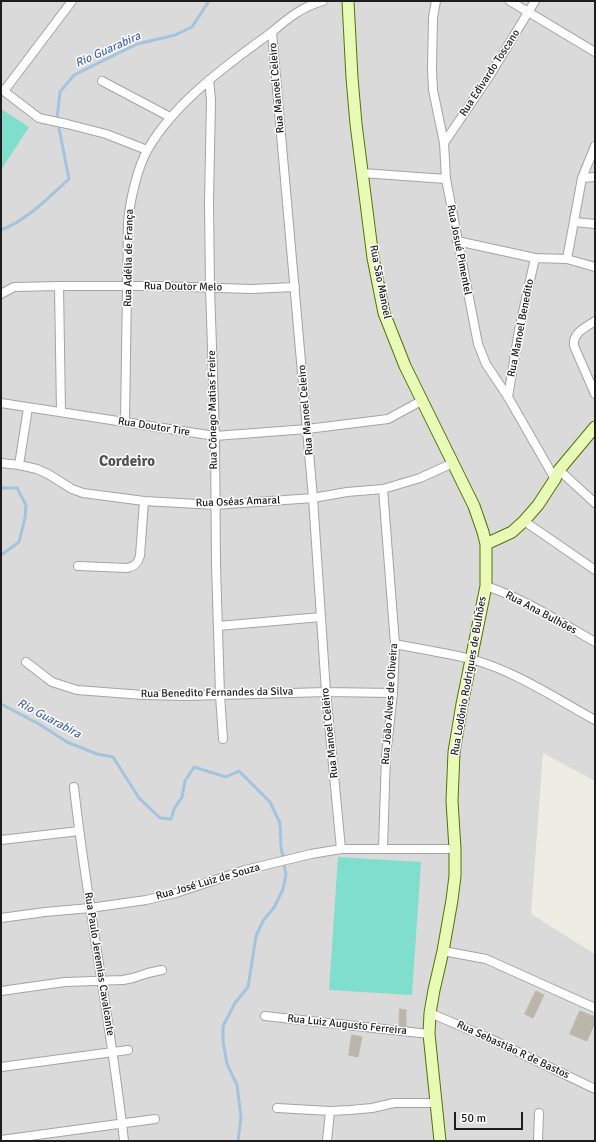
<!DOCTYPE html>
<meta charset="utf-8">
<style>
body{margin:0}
#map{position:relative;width:596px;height:1142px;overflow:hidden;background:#eeede3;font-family:Signika,sans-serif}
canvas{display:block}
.frame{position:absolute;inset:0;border:2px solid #1d1d1d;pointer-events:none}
.scale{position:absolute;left:454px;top:1112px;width:69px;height:18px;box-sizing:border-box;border:2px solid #1d1d1d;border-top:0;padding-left:5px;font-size:12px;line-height:14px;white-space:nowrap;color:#1d1d1d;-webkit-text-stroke:3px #fff;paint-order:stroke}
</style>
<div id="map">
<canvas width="596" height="1142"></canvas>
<div class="frame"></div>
<div class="scale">50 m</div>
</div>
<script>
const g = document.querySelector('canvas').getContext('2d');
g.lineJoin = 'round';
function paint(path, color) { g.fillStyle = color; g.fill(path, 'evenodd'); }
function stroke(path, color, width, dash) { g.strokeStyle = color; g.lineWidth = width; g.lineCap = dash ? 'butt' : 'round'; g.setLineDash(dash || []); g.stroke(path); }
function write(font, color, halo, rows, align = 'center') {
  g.font = font + ' Signika,sans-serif'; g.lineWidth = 3; g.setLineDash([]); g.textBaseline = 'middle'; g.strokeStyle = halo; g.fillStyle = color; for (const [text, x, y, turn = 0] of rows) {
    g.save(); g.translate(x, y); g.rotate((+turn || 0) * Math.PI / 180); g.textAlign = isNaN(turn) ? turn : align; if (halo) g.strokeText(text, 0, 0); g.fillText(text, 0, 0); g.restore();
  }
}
const residential = new Path2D(`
 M 1,1 L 595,1 L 595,781 L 543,753 L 531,914 L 595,954 L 595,1141 L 1,1141 Z`);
const pitch = new Path2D(`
 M 1,109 L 29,127 L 1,170 Z
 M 338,857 L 421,862 L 412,995 L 329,990 Z`);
const stream = new Path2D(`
 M 1,230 C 27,220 48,198 69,179 L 57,118 L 60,92 L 74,75 L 137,44 L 175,35 L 192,27 L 209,1
 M 1,488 L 17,488 L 26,505 L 25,518 L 19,542 L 1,555
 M 1,704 L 39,724 L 67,742 L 97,754 L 113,757 L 139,798 L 160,818 L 171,819 L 174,809 L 182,797 L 185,781 L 194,767 L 226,777 L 239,771 L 270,802 L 280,823 L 281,847 L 286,875 L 283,889 L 275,906 L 263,921 L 256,936 L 248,987 L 235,1003 L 223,1026 L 223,1041 L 227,1064 L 237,1085 L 241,1117 L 238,1141`);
const building = new Path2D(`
 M 536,991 L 544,995 L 533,1018 L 525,1014 Z
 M 400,1009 L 406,1010 L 406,1028 L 399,1028 Z
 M 580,1011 L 595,1017 L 595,1022 L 587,1041 L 570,1034 Z
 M 352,1035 L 362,1037 L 358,1057 L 349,1055 Z`);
const minor = new Path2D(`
 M 323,1 C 303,6 287,19 272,32 L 313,498 L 326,692 L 341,849
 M 436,1 L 433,17 L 432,69 L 433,90 L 444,143 L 446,179 L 478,344 L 486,364 L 508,397 L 555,479
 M 510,1 L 595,52
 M 209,80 L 211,100 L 209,202 L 210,288 L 215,436 L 216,565 L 220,695 L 223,739
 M 102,81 L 170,117
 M 1,89 L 39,118 L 67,124 L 106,134 L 147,150
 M 4,91 L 72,1
 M 444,143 L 490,75 L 535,1
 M 362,173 L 446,179
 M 582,178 L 595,177
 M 575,222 L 595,224
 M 457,241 L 535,258 L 567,259 L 595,267
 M 567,259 L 582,178 L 595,146
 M 59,286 L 61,412
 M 1,294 L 14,287 L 59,286 L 158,286 L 251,289 L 295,287
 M 595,321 C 586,327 572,333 574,346 L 595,394
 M 508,397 L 519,330 L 535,258
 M 1,403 L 215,436 L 307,429 L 372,421 L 388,419 L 423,400
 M 125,422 L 128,222 C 130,201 137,168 148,149 C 174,103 229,63 272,32
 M 1,463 L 19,465 L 37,469 L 48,474 L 72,489 L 83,493 L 144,501 L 215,505 L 313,498 L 347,492 L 383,489 L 420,478 L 453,463
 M 19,465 L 28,408
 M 559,470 L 595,503
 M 524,521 L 595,570
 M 78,566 L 128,568 C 135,566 138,563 140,556 L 144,501
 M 486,586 C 525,599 560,622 595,642
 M 218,626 L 321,617
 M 395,644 C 420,649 446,653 471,659 C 515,671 555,698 595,720
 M 26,662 L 52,682 L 77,690 L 143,695 L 185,696 L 326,692 L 393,693
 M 74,787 C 87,906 111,1022 124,1141
 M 1,840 L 79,831
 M 383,848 L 386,756 L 393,693 L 395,644 L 383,489
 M 1,918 L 45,912 L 90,908 L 146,900 L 176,893 L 245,870 L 311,854 L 341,849 L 455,849
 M 443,951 L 486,959 L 595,1008
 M 1,991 L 65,982 L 123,980 L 133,978 L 148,973 L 162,970
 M 430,1013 L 491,1039 L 595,1089
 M 265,1016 L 429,1034
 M 1,1067 L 128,1050
 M 277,1108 L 330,1111 L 350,1110 L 372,1108 L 394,1103 L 436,1103
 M 1,1140 L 155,1119
 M 327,1141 L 330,1111
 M 538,1141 L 539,1113`);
const secondary = new Path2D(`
 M 348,1 L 352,78 L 356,124 L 373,258 L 384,313 L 405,366 L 474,506 L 483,532 L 486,544 L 486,586 L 462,704 L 454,752 L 452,801 L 455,849 L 455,876 L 452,900 L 443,951 L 434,990 L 430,1013 L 429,1034 L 440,1141
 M 486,544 L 512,532 L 524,521 L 538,505 L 555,479 L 559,470 L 595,427`);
const streetNames = [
 ["Rua Edivardo Toscano",490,73,-57],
 ["Rua Manoel Celeiro",277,88,-95],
 ["Rua Josué Pimentel",459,250,79],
 ["Rua Adélia de França",129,258,-89],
 ["Rua São Manoel",380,282,79],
 ["Rua Doutor Melo",183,287,1],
 ["Rua Manoel Benedito",521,328,-79],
 ["Rua Cônego Matias Freire",213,410,-91],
 ["Rua Manoel Celeiro",306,410,-95],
 ["Rua Doutor Tire",154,427,9],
 ["Rua Oséas Amaral",238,502,-2],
 ["Rua Ana Bulhões",541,613,28],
 ["Rua Lodônio Rodrigues de Bulhões",469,676,-80],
 ["Rua Benedito Fernandes da Silva",217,693,-1],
 ["Rua João Alves de Oliveira",390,704,-86],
 ["Rua Manoel Celeiro",330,733,-96],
 ["Rua José Luiz de Souza",208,882,-16],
 ["Rua Paulo Jeremias Cavalcante",99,964,81],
 ["Rua Luiz Augusto Ferreira",347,1025,6],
 ["Rua Sebastião R de Bastos",513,1050,25]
];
const waterNames = [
 ["Rio Guarabira",108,50,-24],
 ["Rio Guarabira",49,719,28]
];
const districtNames = [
 ["Cordeiro",127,462]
];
paint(residential, '#dbdada');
paint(pitch, '#80decc');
stroke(stream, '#a3c4dd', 3);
paint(building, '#bbb6ac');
stroke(building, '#c0b6a5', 1);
stroke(minor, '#a4a4a4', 10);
stroke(secondary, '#527404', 13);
stroke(minor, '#fff', 8);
stroke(secondary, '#e9fab6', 11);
write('11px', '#1d1d1d', '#fff', streetNames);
write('italic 12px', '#4968ad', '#fff', waterNames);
write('bold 15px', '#505050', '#fff', districtNames);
</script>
